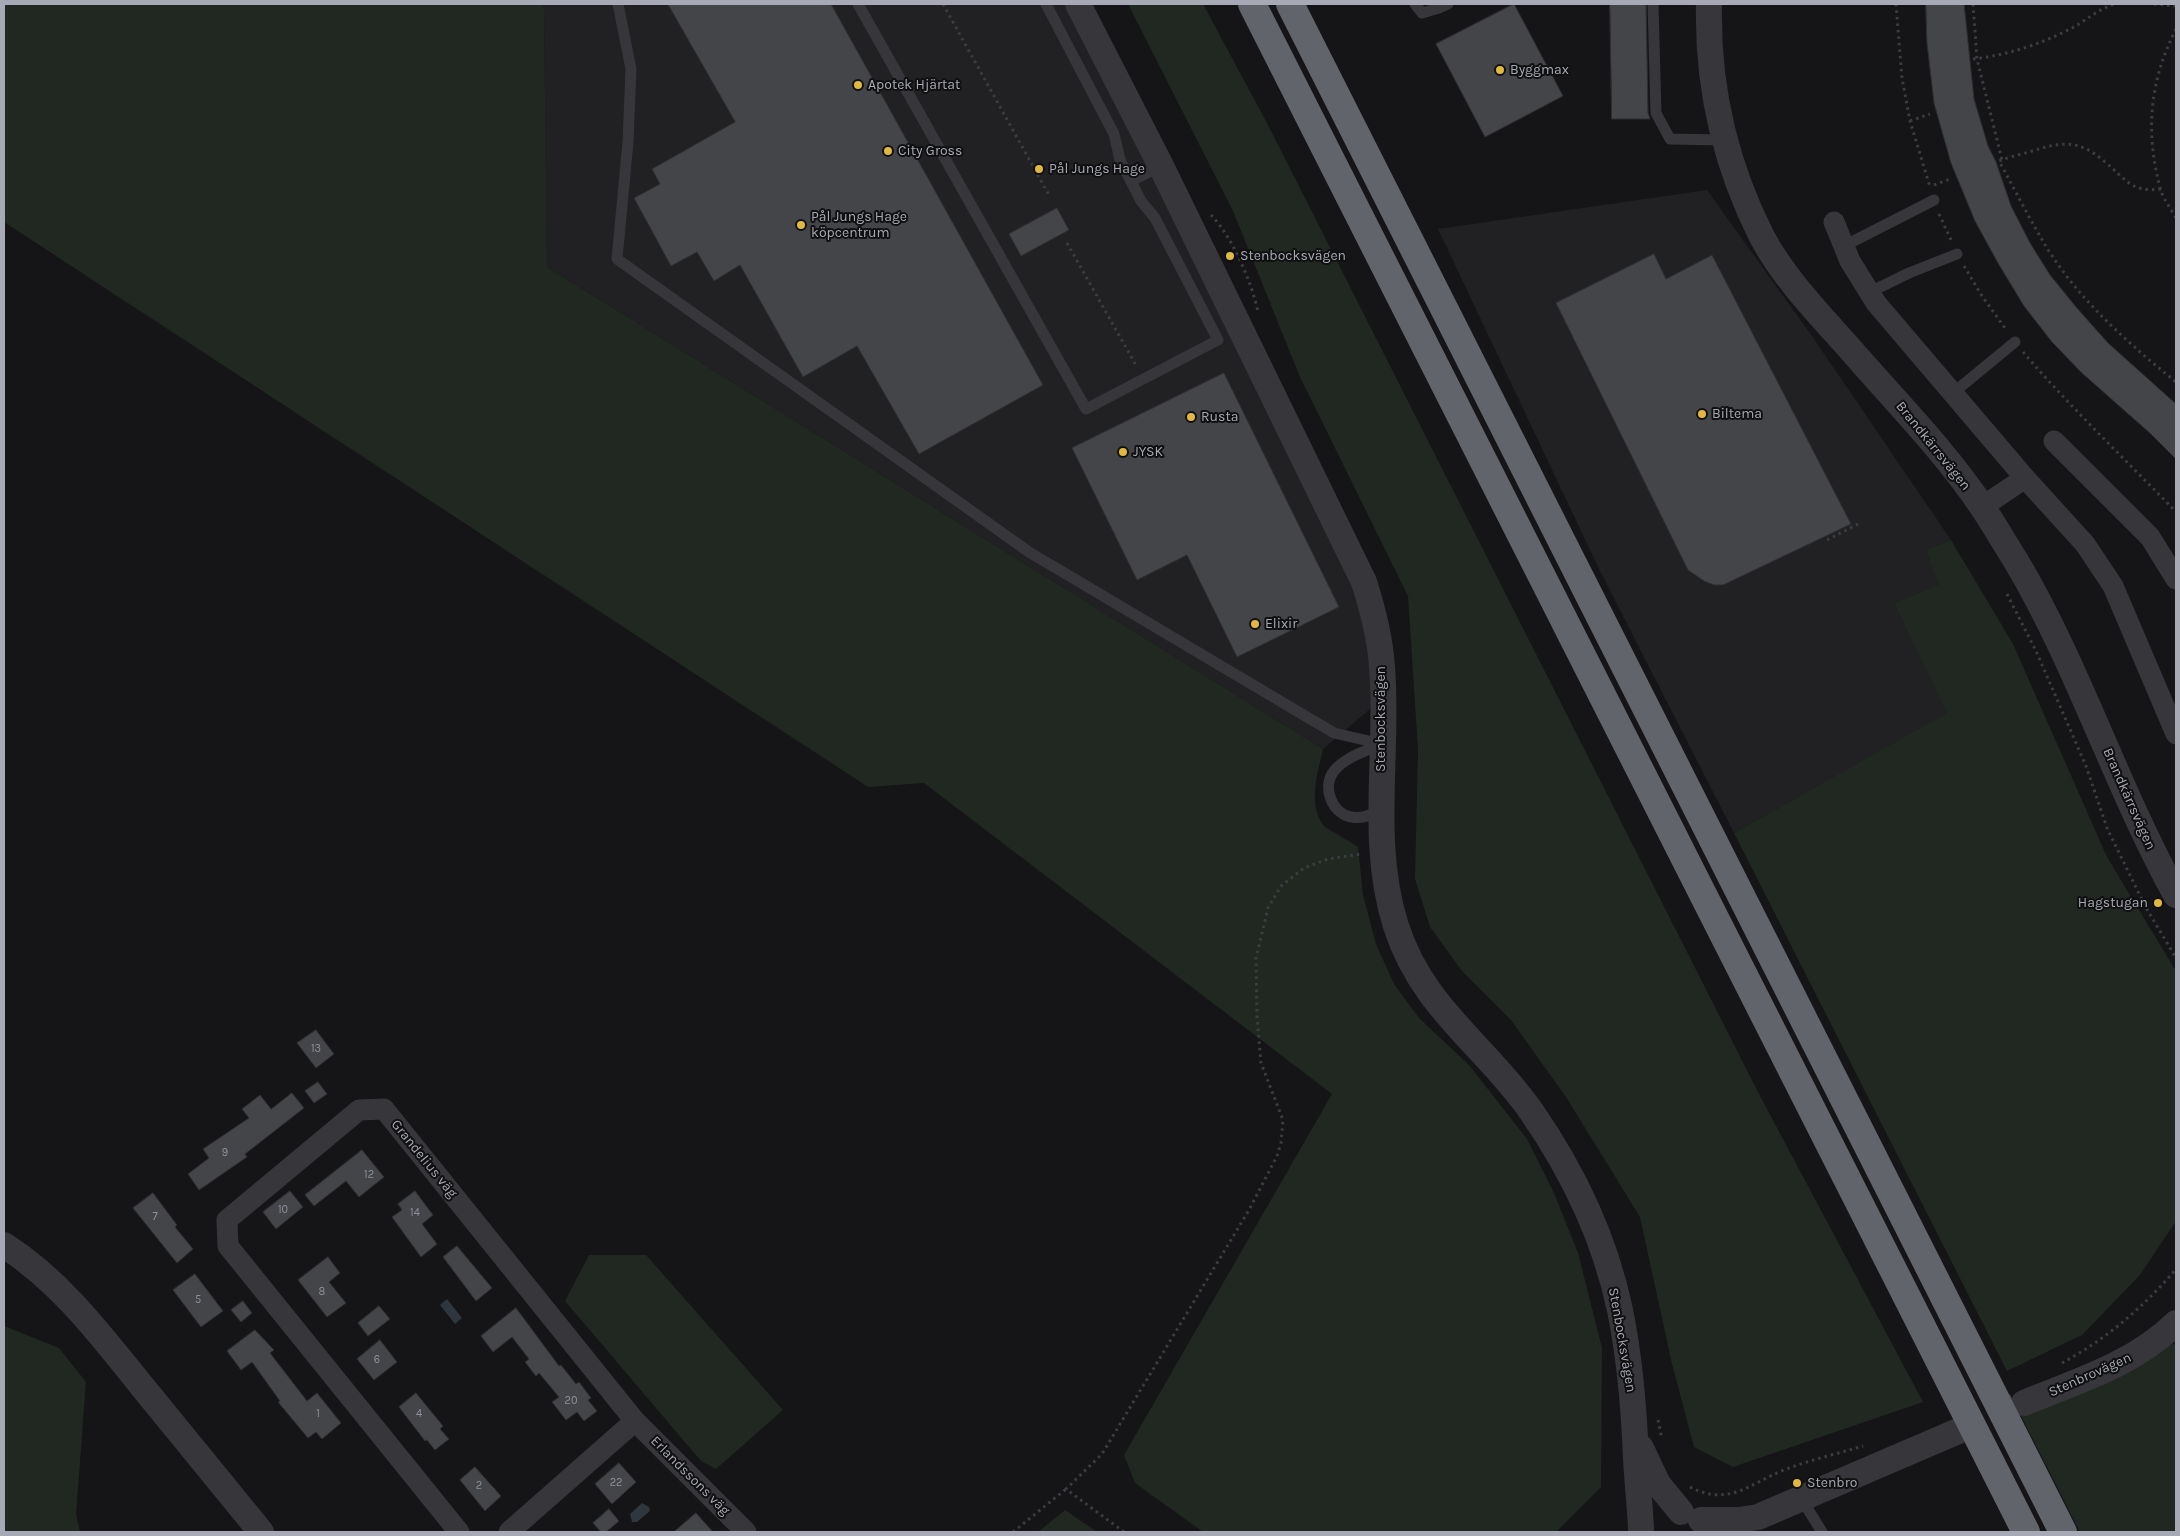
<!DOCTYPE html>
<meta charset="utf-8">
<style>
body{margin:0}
#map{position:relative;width:2180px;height:1536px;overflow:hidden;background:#151416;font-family:Karla,sans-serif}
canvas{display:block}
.frame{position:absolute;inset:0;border:5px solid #a7aab5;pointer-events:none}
</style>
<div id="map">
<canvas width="2180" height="1536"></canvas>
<div class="frame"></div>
</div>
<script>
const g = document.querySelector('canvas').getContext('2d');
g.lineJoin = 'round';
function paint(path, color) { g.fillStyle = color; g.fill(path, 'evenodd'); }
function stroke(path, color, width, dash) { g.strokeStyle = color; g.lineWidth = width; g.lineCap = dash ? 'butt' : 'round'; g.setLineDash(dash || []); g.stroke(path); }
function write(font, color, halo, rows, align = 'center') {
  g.font = font + ' Karla,sans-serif'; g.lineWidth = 4; g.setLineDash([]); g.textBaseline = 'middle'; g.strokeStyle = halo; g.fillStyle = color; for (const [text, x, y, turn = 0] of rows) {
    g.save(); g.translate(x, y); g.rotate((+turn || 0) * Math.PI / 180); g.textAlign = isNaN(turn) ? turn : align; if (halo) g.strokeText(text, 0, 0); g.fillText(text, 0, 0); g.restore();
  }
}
const built = new Path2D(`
 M 542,4 L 1064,4 L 1138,145 L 1346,563 L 1361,606 L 1370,664 L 1370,709 L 1323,749 L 547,267 L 544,10 Z
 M 1707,190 L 1814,339 L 1951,540 L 1926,550 L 1940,585 L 1894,603 L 1948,713 L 1734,833 L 1599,569 L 1438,229 Z`);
const green = new Path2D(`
 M 4,4 L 542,4 L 544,10 L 547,267 L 1323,749 C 1318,772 1307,804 1324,826 C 1326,828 1353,843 1358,847 L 1363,895 L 1376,944 L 1394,984 L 1419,1018 L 1469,1065 L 1527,1139 L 1554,1193 L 1578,1253 L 1602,1348 L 1601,1487 L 1556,1532 L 1203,1532 L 1135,1483 L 1124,1455 L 1332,1094 L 924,783 L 868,787 L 4,222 Z
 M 1128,4 L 1203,4 L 1268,125 L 1758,1092 L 1923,1402 L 1733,1467 L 1694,1447 L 1672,1364 L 1640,1217 L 1566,1097 L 1511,1020 L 1462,971 L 1430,927 L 1415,879 L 1418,750 L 1408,596 L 1300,377 L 1233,211 Z
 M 1951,540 L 2013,644 L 2107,857 L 2176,971 L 2176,1221 L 2140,1275 L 2082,1335 L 2007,1371 L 1734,833 L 1947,713 L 1894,603 L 1939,585 L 1926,550 Z
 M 589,1255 L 646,1255 L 783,1410 L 716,1469 L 701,1461 L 565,1301 Z
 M 4,1326 L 59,1348 L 86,1382 L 76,1514 L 80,1532 L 4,1532 Z
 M 2176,1343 L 2176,1532 L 2080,1532 L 2016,1406 Z
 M 1065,1510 L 1097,1532 L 1038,1532 Z`);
const water = new Path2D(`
 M 447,1299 L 462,1318 L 455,1324 L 440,1305 Z
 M 642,1503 L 649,1507 L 650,1511 L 637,1522 L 632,1522 L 630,1514 Z`);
const building = new Path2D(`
 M 668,4 L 831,4 L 1043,385 L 919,454 L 857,346 L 803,377 L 740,265 L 714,281 L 697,252 L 671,266 L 634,198 L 660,184 L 652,169 L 735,122 Z
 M 1514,4 L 1563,96 L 1485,137 L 1436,44 Z
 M 1610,4 L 1646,4 L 1648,113 L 1650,119 L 1612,119 Z
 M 1926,4 L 1964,4 L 1974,99 L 1988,146 L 1996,162 L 2011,206 L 2030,243 L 2050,275 L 2076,307 L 2108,343 L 2176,404 L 2176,459 L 2151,434 L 2082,373 L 2052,342 L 2024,306 L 1998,263 L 1975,221 L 1951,163 L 1934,103 L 1927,43 Z
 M 1057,208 L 1069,230 L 1021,256 L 1009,234 Z
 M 1654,254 L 1666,279 L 1712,255 L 1851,524 L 1723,585 L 1714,585 L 1704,581 L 1688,570 L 1556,303 Z
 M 1224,373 L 1339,607 L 1237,657 L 1187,555 L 1137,580 L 1072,448 Z
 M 316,1030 L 334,1054 L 316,1068 L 297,1043 Z
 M 318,1082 L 327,1094 L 314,1103 L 305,1091 Z
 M 292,1093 L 304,1108 L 245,1154 L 247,1157 L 199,1190 L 188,1174 L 209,1158 L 203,1149 L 249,1118 L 242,1109 L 260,1095 L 271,1109 Z
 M 362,1150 L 384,1177 L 359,1197 L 346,1181 L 314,1206 L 305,1195 Z
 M 290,1191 L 303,1207 L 276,1229 L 263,1212 Z
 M 415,1191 L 433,1215 L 422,1224 L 437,1244 L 421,1257 L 392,1217 L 402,1210 L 398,1204 Z
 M 153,1193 L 177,1225 L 175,1227 L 193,1249 L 177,1263 L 133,1208 Z
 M 457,1246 L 492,1288 L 476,1301 L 443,1257 Z
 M 328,1257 L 340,1273 L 329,1282 L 346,1303 L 327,1317 L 298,1280 Z
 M 195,1274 L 223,1311 L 201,1327 L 173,1290 Z
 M 243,1301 L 252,1313 L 241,1322 L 231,1310 Z
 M 379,1306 L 390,1319 L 368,1336 L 358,1323 Z
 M 516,1308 L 559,1366 L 561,1365 L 576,1384 L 579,1382 L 591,1398 L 588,1400 L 597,1411 L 584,1421 L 577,1412 L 566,1420 L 552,1402 L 559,1397 L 539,1373 L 536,1376 L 525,1362 L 529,1359 L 512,1337 L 493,1352 L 481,1336 Z
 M 255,1330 L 274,1350 L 270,1353 L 307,1401 L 317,1393 L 341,1423 L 322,1439 L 316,1432 L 308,1438 L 278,1402 L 280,1401 L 252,1362 L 241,1370 L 227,1351 Z
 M 380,1340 L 397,1362 L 374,1380 L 357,1359 Z
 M 416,1393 L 443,1426 L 440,1429 L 449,1439 L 435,1450 L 427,1440 L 425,1441 L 399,1407 Z
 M 619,1463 L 636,1482 L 612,1504 L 595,1484 Z
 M 475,1467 L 501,1496 L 485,1511 L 460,1480 Z
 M 609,1509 L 619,1521 L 606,1532 L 601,1532 L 593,1523 Z
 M 696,1513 L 713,1532 L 674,1532 Z`);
const tertiaryTunnel = new Path2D(`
 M 1956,1432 L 2023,1403`);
const path = new Path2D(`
 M 943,4 L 1050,197
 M 1896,4 L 1902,78 L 1910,121 L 1930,187
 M 1973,4 L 1977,59 L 2002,160
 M 2154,4 L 2176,6
 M 2176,29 C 2149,82 2145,134 2161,191 C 2164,200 2171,209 2176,218
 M 1973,59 C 2008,55 2041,44 2072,28 C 2087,20 2099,8 2116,4
 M 1910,121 L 1930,114
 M 1934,185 L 1950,179
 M 2161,189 C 2131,193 2126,179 2105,162 C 2078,138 2060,142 2029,152 C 2019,155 2008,157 1999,161 C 2015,190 2030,220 2047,248 C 2080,301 2128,343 2176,382
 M 1939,214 L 1952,242
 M 1211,215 C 1232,236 1252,283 1258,312
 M 1067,243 L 1137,367
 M 1964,266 L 1982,296 L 2007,331
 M 2023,352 C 2071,408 2125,459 2176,512
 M 1827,540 L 1860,523
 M 2007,594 L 2036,651 L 2086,766 L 2107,828 L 2145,906 L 2176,958
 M 2062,1363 C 2105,1340 2145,1306 2176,1269
 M 1658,1420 L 1662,1439
 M 1690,1487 C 1729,1507 1749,1484 1784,1470 C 1809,1460 1837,1454 1863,1446
 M 1013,1532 L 1066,1489
 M 1124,1532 L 1066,1489 L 1102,1454 L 1249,1210 L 1277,1156 L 1281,1143 L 1283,1120 L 1261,1063 L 1257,1016 L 1256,958 L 1268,908 L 1281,886 L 1304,868 L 1328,859 L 1361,854`);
const service = new Path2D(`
 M 618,4 L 631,69 L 628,142 L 617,259 L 1029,552 L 1334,733 L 1382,744
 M 858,4 L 1086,409 L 1218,340 L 1155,218 L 1141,201 L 1120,160 L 1114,134 L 1046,4
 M 1415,4 L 1422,13 L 1439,8 L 1448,4
 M 1653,4 L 1656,113 L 1670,139 L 1724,140
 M 1131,181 L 1161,166
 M 1844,246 L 1934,200
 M 1870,292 L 1909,273 L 1957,254
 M 1953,393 L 2015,342
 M 1381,810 C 1371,815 1362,819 1351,817 C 1331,813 1322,786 1334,771 C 1345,757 1366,751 1382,744
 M 1801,1498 L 1822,1532`);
const minor = new Path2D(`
 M 1834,222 L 1850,261 L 1876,303 L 2025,478 L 2085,544 L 2113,586 L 2176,734
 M 2054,441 L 2150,537 L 2176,579
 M 1982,507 L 2025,478
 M 459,1532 L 228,1246 L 227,1220 L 359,1110 L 384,1109 L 635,1421 L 746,1532
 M 509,1532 L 635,1421`);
const tertiary = new Path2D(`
 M 1078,4 L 1161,166 L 1364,582 C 1373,610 1380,637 1382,667 C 1389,753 1369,842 1396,926 C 1422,1008 1485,1045 1531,1111 C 1572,1170 1605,1239 1620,1310 C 1630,1359 1634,1408 1636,1458 C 1637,1481 1640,1505 1641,1529
 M 1709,4 C 1707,86 1725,164 1762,237 C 1786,282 1825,320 1858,358 C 1901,407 1947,454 1983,508 C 1995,526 2005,544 2016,561 C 2079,667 2116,787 2176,895
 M 4,1245 C 60,1281 100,1334 141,1385 C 181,1434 221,1483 261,1532
 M 2024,1403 C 2078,1381 2134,1364 2176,1323
 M 1641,1448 L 1658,1484 L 1681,1512
 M 1701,1520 L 1739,1520 L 1758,1517 L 1956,1432`);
const motorway = new Path2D(`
 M 1252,4 L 2026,1532
 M 1290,4 L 2063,1532`);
const markers = [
 [1500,70,5,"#e1b941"],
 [858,85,5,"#e1b941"],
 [888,151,5,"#e1b941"],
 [1039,169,5,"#e1b941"],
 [801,225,5,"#e1b941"],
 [1230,256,5,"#e1b941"],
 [1702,414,5,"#e1b941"],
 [1191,417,5,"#e1b941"],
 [1123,452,5,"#e1b941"],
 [1255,624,5,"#e1b941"],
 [2158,903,5,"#e1b941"],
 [1797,1483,5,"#e1b941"]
];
const numberNames = [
 ["13",316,1049],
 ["9",225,1153],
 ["12",369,1175],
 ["10",283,1210],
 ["14",415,1213],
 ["7",155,1217],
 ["8",322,1292],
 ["5",198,1300],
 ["6",377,1360],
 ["20",571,1401],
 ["1",318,1414],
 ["4",419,1414],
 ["22",616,1483],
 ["2",479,1486]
];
const poiNames = [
 ["Byggmax",1510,70],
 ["Apotek Hjärtat",868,85],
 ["City Gross",898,151],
 ["Pål Jungs Hage",1049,169],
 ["Pål Jungs Hage",811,217],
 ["köpcentrum",811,233],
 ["Stenbocksvägen",1240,256],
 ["Biltema",1712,414],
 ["Rusta",1201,417],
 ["JYSK",1133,452],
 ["Elixir",1265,624],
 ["Hagstugan",2148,903,"right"],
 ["Stenbro",1807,1483]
];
const streetNames = [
 ["Brandkärrsvägen",1933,446,51],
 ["Stenbocksvägen",1381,719,-90],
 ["Brandkärrsvägen",2129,799,66],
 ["Grandelius väg",424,1159,51],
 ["Stenbocksvägen",1622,1340,80],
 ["Stenbrovägen",2090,1375,-24],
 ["Erlandssons väg",690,1476,45]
];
paint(built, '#212123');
paint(green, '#212822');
paint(water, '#2f363e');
paint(building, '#444549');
stroke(building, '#2f2f32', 1);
stroke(tertiaryTunnel, '#323236', 26, [26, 13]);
stroke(path, '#3c3d42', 3, [2.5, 4]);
stroke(service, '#36363b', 11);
stroke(minor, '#36363b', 21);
stroke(tertiary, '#36363b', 26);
stroke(motorway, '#62646b', 28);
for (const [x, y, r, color] of markers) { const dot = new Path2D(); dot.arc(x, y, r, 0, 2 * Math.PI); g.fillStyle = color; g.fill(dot); stroke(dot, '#101011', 2); }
write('11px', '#8e919a', null, numberNames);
write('14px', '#a7aab5', '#101011', poiNames, 'left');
write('14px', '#a7aab5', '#101011', streetNames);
</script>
